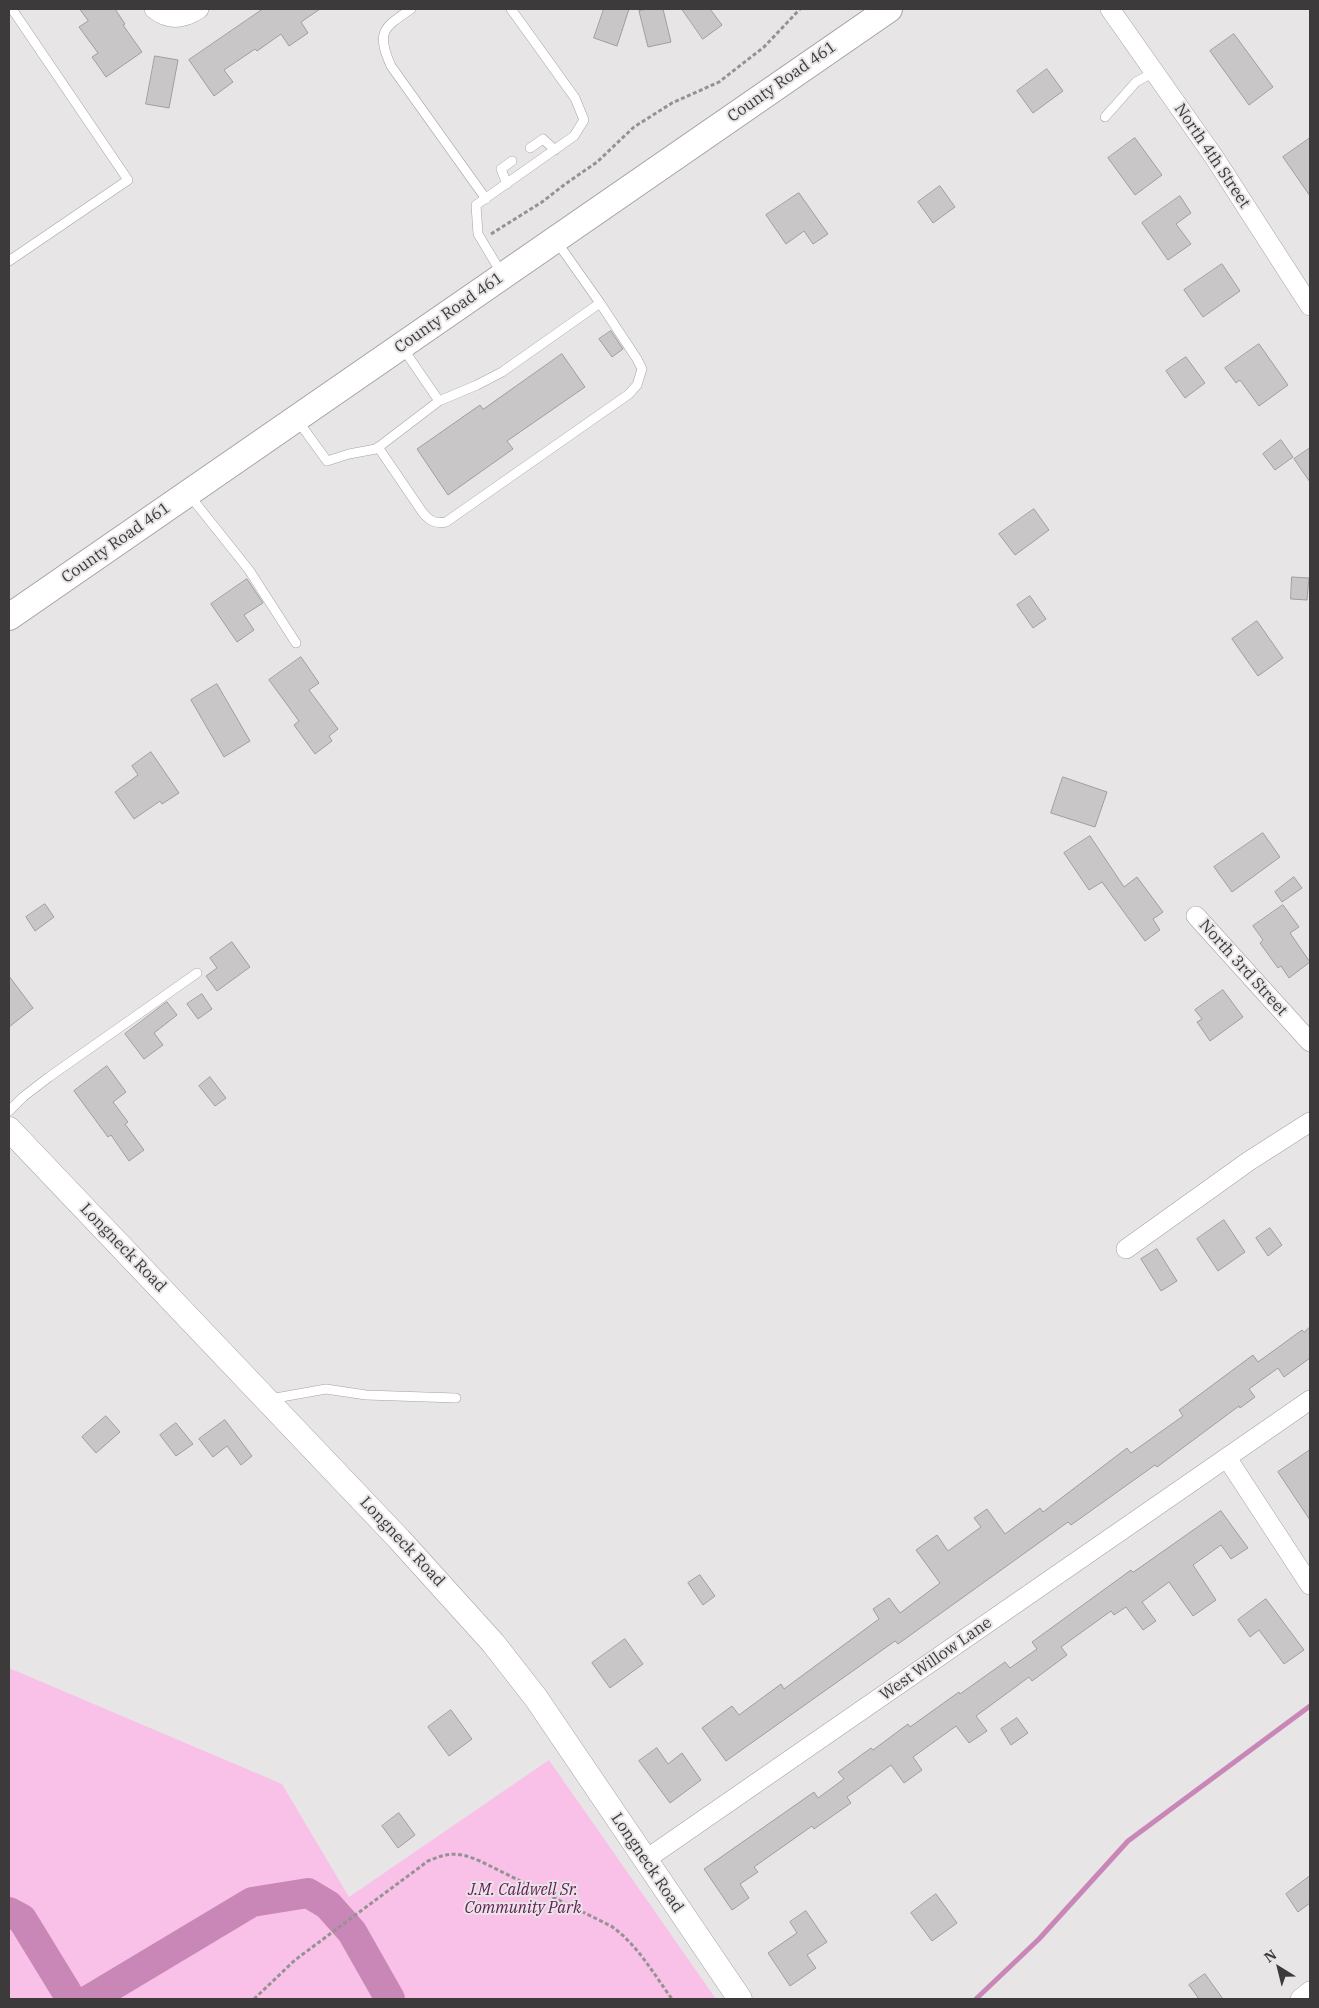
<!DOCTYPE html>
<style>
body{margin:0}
#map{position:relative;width:1319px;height:2008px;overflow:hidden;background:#e8e5e7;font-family:"IBM Plex Serif",serif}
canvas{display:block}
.frame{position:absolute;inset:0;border:10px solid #3c3a3b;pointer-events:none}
.north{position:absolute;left:1254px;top:1943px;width:50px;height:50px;-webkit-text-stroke:4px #e8e5e7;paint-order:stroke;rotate:324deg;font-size:14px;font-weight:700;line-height:20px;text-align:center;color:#3c3a3b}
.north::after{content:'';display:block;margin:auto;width:18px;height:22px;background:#3c3a3b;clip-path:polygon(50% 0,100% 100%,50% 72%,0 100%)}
</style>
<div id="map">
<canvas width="1319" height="2008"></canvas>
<div class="frame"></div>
<div class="north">N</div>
</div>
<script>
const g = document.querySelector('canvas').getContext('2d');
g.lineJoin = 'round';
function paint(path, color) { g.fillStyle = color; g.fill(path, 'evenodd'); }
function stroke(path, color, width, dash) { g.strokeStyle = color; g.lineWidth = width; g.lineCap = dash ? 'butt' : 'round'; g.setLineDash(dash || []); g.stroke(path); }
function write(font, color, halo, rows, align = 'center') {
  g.font = font + ' "IBM Plex Serif",serif'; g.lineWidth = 4; g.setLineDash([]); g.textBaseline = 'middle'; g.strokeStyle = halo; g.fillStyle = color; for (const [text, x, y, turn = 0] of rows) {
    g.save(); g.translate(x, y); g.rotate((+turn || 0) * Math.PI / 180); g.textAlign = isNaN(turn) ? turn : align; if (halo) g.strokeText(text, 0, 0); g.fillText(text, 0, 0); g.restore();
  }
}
const green = new Path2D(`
 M 9,1668 L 282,1784 L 349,1897 L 549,1760 L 716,1999 L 9,1999 Z`);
const stream = new Path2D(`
 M 976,1999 L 1039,1939 L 1128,1841 L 1310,1706`);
const river = new Path2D(`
 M 9,1912 L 22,1919 L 71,1999
 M 90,1999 L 252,1902 L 308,1893 L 328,1905 L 352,1932 L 390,1999`);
const building = new Path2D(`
 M 80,9 L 115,9 L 125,24 L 123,25 L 142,52 L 106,77 L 92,57 L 98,53 L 79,27 L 88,21 Z
 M 263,9 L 320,9 L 301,22 L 308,33 L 289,46 L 281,34 L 257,51 L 255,49 L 224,70 L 233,82 L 214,96 L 189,60 Z
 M 604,9 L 629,9 L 617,46 L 594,38 Z
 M 649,9 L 663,9 L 671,42 L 648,47 L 639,11 Z
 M 682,9 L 710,9 L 722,25 L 703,39 Z
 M 1234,34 L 1273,87 L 1249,105 L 1210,51 Z
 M 155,56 L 178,60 L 169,108 L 146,104 Z
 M 1047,69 L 1063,91 L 1033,113 L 1017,91 Z
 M 1135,138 L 1162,175 L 1135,195 L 1108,158 Z
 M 1310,138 L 1310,196 L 1283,157 Z
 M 940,186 L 955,207 L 933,223 L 918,202 Z
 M 799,193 L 828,234 L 813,244 L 804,231 L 786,244 L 766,215 Z
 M 1180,196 L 1191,213 L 1176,224 L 1191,244 L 1168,260 L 1142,223 Z
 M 1222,264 L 1240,291 L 1203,317 L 1184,290 Z
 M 611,331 L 623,349 L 612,357 L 599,339 Z
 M 1259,344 L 1288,385 L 1259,406 L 1240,380 L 1236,383 L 1225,368 Z
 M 562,354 L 585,387 L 507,441 L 513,449 L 448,495 L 417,449 L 480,405 L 483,409 Z
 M 1186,357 L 1205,383 L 1185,398 L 1166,371 Z
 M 1281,440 L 1293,457 L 1275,470 L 1263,454 Z
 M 1310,448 L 1310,482 L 1294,459 Z
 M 1034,509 L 1049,530 L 1015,555 L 999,534 Z
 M 1292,577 L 1309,578 L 1307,600 L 1291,599 Z
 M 247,579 L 263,603 L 244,615 L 254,630 L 237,642 L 211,604 Z
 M 1030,596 L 1046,619 L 1033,628 L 1017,605 Z
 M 1257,621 L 1283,658 L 1258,676 L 1232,639 Z
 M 301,657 L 319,683 L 309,690 L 338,729 L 329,736 L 332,741 L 315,754 L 294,725 L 299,721 L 269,680 Z
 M 217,684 L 250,741 L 224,757 L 191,700 Z
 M 151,752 L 179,793 L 162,804 L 160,801 L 134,819 L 115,792 L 138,775 L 132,766 Z
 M 1063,777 L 1107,792 L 1095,827 L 1051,813 Z
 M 1263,833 L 1280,857 L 1232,892 L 1214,867 Z
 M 1090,836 L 1124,887 L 1137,877 L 1163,912 L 1153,919 L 1160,930 L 1145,941 L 1102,882 L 1089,890 L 1064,853 Z
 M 1294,877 L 1302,888 L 1282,902 L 1275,892 Z
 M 45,904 L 54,917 L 35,931 L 26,917 Z
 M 1283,905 L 1299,927 L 1290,933 L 1310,962 L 1289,978 L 1281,966 L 1278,968 L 1260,943 L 1263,940 L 1253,926 Z
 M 232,942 L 250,967 L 217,991 L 206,976 L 217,968 L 210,958 Z
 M 9,976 L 33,1008 L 9,1027 Z
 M 1223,990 L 1243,1017 L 1210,1041 L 1197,1022 L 1202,1019 L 1195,1010 Z
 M 202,994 L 212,1009 L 198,1019 L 187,1004 Z
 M 167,1002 L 177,1015 L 154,1033 L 163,1045 L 144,1059 L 125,1034 Z
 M 107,1066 L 126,1092 L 113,1102 L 128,1122 L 125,1124 L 144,1150 L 129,1161 L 111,1135 L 108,1137 L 74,1091 Z
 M 210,1077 L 226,1098 L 215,1106 L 199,1086 Z
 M 1224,1220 L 1245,1252 L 1218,1271 L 1197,1239 Z
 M 1270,1228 L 1282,1245 L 1268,1256 L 1256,1238 Z
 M 1157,1249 L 1177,1281 L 1161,1291 L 1141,1259 Z
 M 1310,1327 L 1310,1358 L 1284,1377 L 1278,1368 L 1249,1389 L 1255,1397 L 1240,1408 L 1239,1406 L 1157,1467 L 1155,1465 L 1071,1525 L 1068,1522 L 898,1644 L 895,1641 L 726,1761 L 702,1728 L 732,1706 L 739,1715 L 781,1684 L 784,1689 L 879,1619 L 873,1609 L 889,1598 L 900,1613 L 940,1583 L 916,1550 L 937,1535 L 948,1551 L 981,1527 L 974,1518 L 987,1509 L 1005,1534 L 1040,1508 L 1043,1512 L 1127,1448 L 1131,1453 L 1183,1416 L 1179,1410 L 1253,1355 L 1258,1362 L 1302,1330 L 1304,1332 Z
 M 106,1416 L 120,1432 L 96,1453 L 82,1437 Z
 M 225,1420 L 252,1456 L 241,1465 L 227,1446 L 213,1457 L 199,1439 Z
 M 176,1423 L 193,1444 L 176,1456 L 160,1435 Z
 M 1310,1450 L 1310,1520 L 1278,1472 Z
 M 1221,1511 L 1248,1548 L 1231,1559 L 1221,1545 L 1193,1565 L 1216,1600 L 1193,1616 L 1169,1582 L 1142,1602 L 1156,1621 L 1143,1630 L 1126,1607 L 1114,1615 L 1111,1611 L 1061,1647 L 1067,1655 L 1032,1681 L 1029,1677 L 976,1716 L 987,1731 L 969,1743 L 956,1726 L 913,1757 L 922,1770 L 904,1783 L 891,1765 L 847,1797 L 851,1803 L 814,1829 L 812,1826 L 754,1867 L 758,1872 L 740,1884 L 749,1898 L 732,1910 L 704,1869 L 814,1792 L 818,1798 L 844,1779 L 838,1772 L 871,1748 L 873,1750 L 908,1724 L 910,1727 L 959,1692 L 960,1694 L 1005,1662 L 1010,1668 L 1037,1649 L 1032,1642 L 1131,1570 L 1133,1572 Z
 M 700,1575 L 715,1596 L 703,1605 L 688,1583 Z
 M 1266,1599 L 1304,1650 L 1284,1664 L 1259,1630 L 1250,1637 L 1238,1620 Z
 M 625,1639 L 643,1664 L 610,1688 L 592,1663 Z
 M 451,1710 L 472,1739 L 449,1756 L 428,1727 Z
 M 1017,1718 L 1028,1733 L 1011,1745 L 1001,1729 Z
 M 657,1748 L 668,1764 L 682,1753 L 701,1780 L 670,1803 L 639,1761 Z
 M 399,1813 L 415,1835 L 398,1848 L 382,1826 Z
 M 1310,1876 L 1310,1903 L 1298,1912 L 1286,1894 Z
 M 936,1894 L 957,1923 L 932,1941 L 911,1913 Z
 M 806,1911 L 827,1942 L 807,1955 L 816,1968 L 790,1986 L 768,1953 L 797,1933 L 790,1922 Z
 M 1205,1974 L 1223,1999 L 1199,1999 L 1189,1985 Z`);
const path = new Path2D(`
 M 491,234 L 542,202 L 564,185 L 597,162 L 634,127 L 672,103 L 719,82 L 764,47 L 800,9
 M 254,1999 L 295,1960 L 428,1861 C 449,1852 459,1852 480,1861 L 611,1926 C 637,1944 653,1973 672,1999`);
const service = new Path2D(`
 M 411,9 C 383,28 376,32 391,66 L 486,199
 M 1105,117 L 1136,82 L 1154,72
 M 530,148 L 543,139 L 555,150
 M 507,184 L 501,169 L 512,161
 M 557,242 L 600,303
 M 9,261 L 128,180 L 12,9
 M 502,274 L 478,234 L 476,205 L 574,136 L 584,120 L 575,98 L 511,9
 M 298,421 L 327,461 L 349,454 L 376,449 L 439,401 L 402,347
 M 378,447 L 423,513 C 430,521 435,524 446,522 L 629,394 L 637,385 L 642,369 L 637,359 L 600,303 L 502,372 L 477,385 L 439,401
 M 190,496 L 249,570 L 296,643
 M 9,1111 L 23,1097 L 49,1077 L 197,973
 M 270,1399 L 326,1389 L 366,1395 L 456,1398`);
const minor = new Path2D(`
 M 154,9 C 169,21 184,19 199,9
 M 1110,9 L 1214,157 L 1310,306
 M 1196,916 L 1310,1042
 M 1126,1249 L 1249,1161 L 1310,1122
 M 1227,1458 L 1310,1585
 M 645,1860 L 1310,1400
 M 1300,1999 L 1310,1991`);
const tertiary = new Path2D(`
 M 9,1129 L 399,1539 L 493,1643 L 536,1698 L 740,1999`);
const secondary = new Path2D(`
 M 9,617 L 889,9`);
const streetNames = [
 ["County Road 461",782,82,-35],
 ["North 4th Street",1212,156,56],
 ["County Road 461",449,313,-35],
 ["County Road 461",116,543,-35],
 ["North 3rd Street",1243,968,48],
 ["Longneck Road",123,1248,46],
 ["Longneck Road",402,1542,47],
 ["West Willow Lane",936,1659,-35],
 ["Longneck Road",647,1863,56]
];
const parkNames = [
 ["J.M. Caldwell Sr.",523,1890],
 ["Community Park",523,1908]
];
paint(green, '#f9c1e8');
stroke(stream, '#c887b6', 5);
stroke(river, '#c887b6', 30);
paint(building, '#c9c6c8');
stroke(building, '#a09d9f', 1);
stroke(service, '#a6a2a5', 10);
stroke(minor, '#a6a2a5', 20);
stroke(tertiary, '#a6a2a5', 25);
stroke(secondary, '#a6a2a5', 28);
stroke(path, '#959294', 3, [4, 2.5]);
stroke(service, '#fff', 9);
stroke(minor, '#fff', 19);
stroke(tertiary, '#fff', 24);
stroke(secondary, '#fff', 26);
write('16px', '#3c3a3b', '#e8e5e7', streetNames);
write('italic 16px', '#651855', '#e8e5e7', parkNames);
</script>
